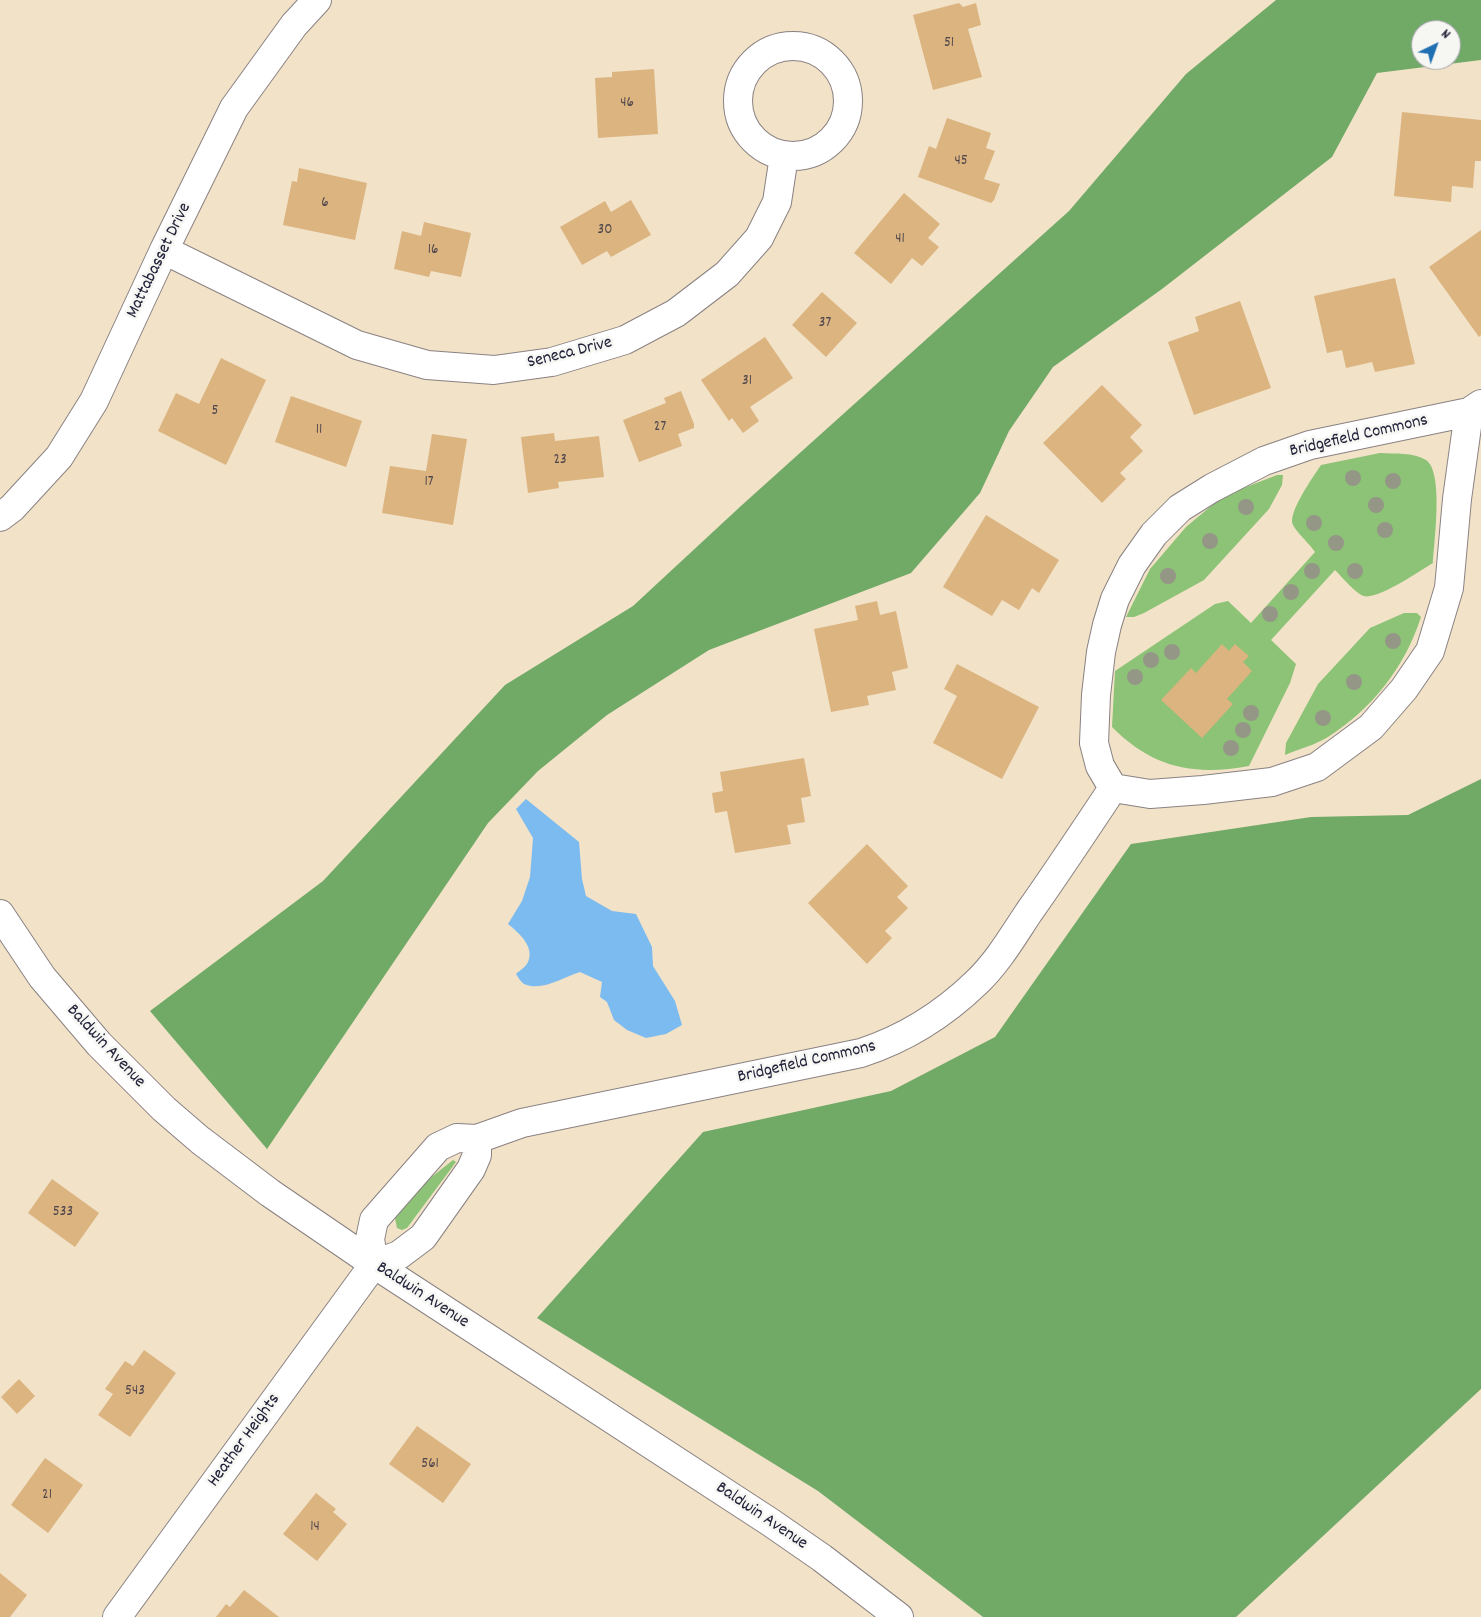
<!DOCTYPE html>
<style>
body{margin:0}
#map{position:relative;width:1481px;height:1617px;overflow:hidden;background:#f2e2c8;font-family:Dekko,sans-serif}
canvas{display:block}
.north{position:absolute;left:1411px;top:20px;width:50px;height:50px;box-sizing:border-box;background:#f6f6f2;border:1px solid #a1a1a9;border-radius:50%;rotate:42deg;font-size:14px;font-weight:700;line-height:20px;text-align:center;color:#22223b}
.north::after{content:'';display:block;margin:auto;width:18px;height:22px;background:#1f6fb2;clip-path:polygon(50% 0,100% 100%,50% 72%,0 100%)}
</style>
<div id="map">
<canvas width="1481" height="1617"></canvas>
<div class="north">N</div>
</div>
<script>
const g = document.querySelector('canvas').getContext('2d');
g.lineJoin = 'round';
function paint(path, color) { g.fillStyle = color; g.fill(path, 'evenodd'); }
function stroke(path, color, width, dash) { g.strokeStyle = color; g.lineWidth = width; g.lineCap = dash ? 'butt' : 'round'; g.setLineDash(dash || []); g.stroke(path); }
function write(font, color, halo, rows, align = 'center') {
  g.font = font + ' Dekko,sans-serif'; g.lineWidth = 5; g.setLineDash([]); g.textBaseline = 'middle'; g.strokeStyle = halo; g.fillStyle = color; for (const [text, x, y, turn = 0] of rows) {
    g.save(); g.translate(x, y); g.rotate((+turn || 0) * Math.PI / 180); g.textAlign = isNaN(turn) ? turn : align; if (halo) g.strokeText(text, 0, 0); g.fillText(text, 0, 0); g.restore();
  }
}
const green = new Path2D(`
 M 1380,453 C 1395,454 1413,452 1426,460 C 1444,472 1434,543 1433,563 C 1420,571 1377,600 1364,596 C 1356,594 1342,577 1335,570 L 1271,640 L 1296,664 L 1290,683 L 1249,766 C 1193,776 1153,768 1112,727 L 1115,671 L 1215,604 L 1228,601 L 1251,623 L 1315,552 C 1309,543 1298,534 1293,525 C 1287,513 1314,476 1321,465 Z
 M 1277,475 L 1283,475 L 1282,485 L 1269,509 L 1204,580 L 1144,613 L 1134,617 L 1126,617 L 1150,569 L 1186,527 L 1223,496 Z
 M 1404,613 L 1417,613 L 1421,617 C 1405,667 1372,709 1328,737 C 1315,745 1299,749 1285,755 L 1286,743 L 1318,684 L 1370,628 Z
 M 453,1160 L 456,1162 L 407,1228 L 402,1230 L 397,1228 L 395,1218 L 424,1183 Z`);
const forest = new Path2D(`
 M 1276,0 L 1481,0 L 1481,60 L 1377,73 L 1332,157 L 1162,289 L 1053,367 L 1009,431 L 980,493 L 911,573 L 709,650 L 607,715 L 538,771 L 488,823 L 267,1149 L 150,1011 L 323,881 L 505,685 L 633,606 L 742,505 L 1069,211 L 1186,74 ZM 1421,30 L 1451,30 L 1451,60 L 1421,60 Z
 M 1481,779 L 1481,1389 L 1236,1617 L 983,1617 L 818,1491 L 537,1318 L 703,1132 L 891,1091 L 995,1037 L 1131,844 L 1311,817 L 1408,815 Z`);
const water = new Path2D(`
 M 526,799 L 579,842 L 582,879 L 586,896 L 612,911 L 636,914 L 652,947 L 653,966 L 675,1001 L 682,1025 L 666,1034 L 646,1038 L 627,1030 L 614,1020 L 607,1002 L 600,997 L 602,982 L 580,972 C 563,977 542,992 524,984 C 521,982 518,977 516,974 C 519,971 526,967 528,962 C 535,947 519,933 508,924 L 522,901 L 530,877 L 533,838 L 516,809 Z`);
const building = new Path2D(`
 M 959,3 L 963,7 L 976,3 L 981,25 L 968,29 L 982,77 L 933,90 L 913,15 Z
 M 654,69 L 658,134 L 598,138 L 595,78 L 612,77 L 612,72 Z
 M 1402,112 L 1481,120 L 1481,161 L 1475,161 L 1473,188 L 1452,186 L 1451,202 L 1394,196 Z
 M 947,118 L 991,133 L 986,148 L 995,151 L 984,179 L 1000,184 L 994,200 L 991,203 L 918,177 L 929,146 L 936,149 Z
 M 299,168 L 367,183 L 355,240 L 283,225 L 292,181 L 297,182 Z
 M 904,193 L 940,224 L 928,238 L 939,247 L 922,266 L 912,258 L 891,284 L 854,253 Z
 M 631,200 L 651,235 L 611,257 L 607,251 L 582,265 L 560,227 L 605,201 L 611,212 Z
 M 424,222 L 471,233 L 461,277 L 431,271 L 429,277 L 394,269 L 402,231 L 421,236 Z
 M 1481,230 L 1481,335 L 1479,337 L 1429,267 Z
 M 1395,278 L 1415,364 L 1375,372 L 1372,362 L 1346,368 L 1342,350 L 1327,353 L 1314,296 Z
 M 822,292 L 857,323 L 826,357 L 792,325 Z
 M 1240,301 L 1271,388 L 1194,415 L 1168,342 L 1199,331 L 1195,317 Z
 M 765,337 L 793,378 L 750,407 L 759,421 L 743,433 L 732,418 L 729,421 L 701,380 Z
 M 221,358 L 266,380 L 226,465 L 158,431 L 176,393 L 199,404 Z
 M 1102,385 L 1142,425 L 1130,437 L 1143,451 L 1120,473 L 1126,479 L 1102,503 L 1043,443 Z
 M 681,391 L 694,424 L 694,428 L 678,434 L 682,446 L 639,462 L 623,420 L 666,403 L 664,398 Z
 M 291,396 L 362,421 L 346,467 L 275,442 Z
 M 554,433 L 555,441 L 599,436 L 604,477 L 558,482 L 559,488 L 528,493 L 521,437 Z
 M 432,434 L 467,439 L 453,525 L 382,513 L 390,466 L 426,471 Z
 M 986,515 L 1059,560 L 1039,593 L 1032,588 L 1019,610 L 1002,600 L 992,616 L 943,587 Z
 M 877,601 L 880,615 L 896,611 L 908,668 L 892,672 L 896,690 L 867,696 L 869,705 L 831,712 L 814,629 L 858,620 L 855,606 Z
 M 1222,644 L 1229,651 L 1235,644 L 1249,656 L 1243,662 L 1252,671 L 1227,699 L 1233,704 L 1202,738 L 1161,700 L 1191,668 L 1196,673 Z
 M 957,664 L 1039,707 L 1002,779 L 933,743 L 957,696 L 944,689 Z
 M 804,758 L 811,796 L 801,798 L 805,822 L 787,825 L 791,844 L 735,853 L 727,811 L 715,813 L 712,793 L 723,791 L 720,772 Z
 M 867,844 L 908,886 L 897,897 L 908,908 L 885,931 L 892,938 L 867,964 L 808,903 Z
 M 52,1179 L 99,1213 L 75,1247 L 28,1213 Z
 M 144,1350 L 176,1373 L 130,1437 L 98,1415 L 113,1394 L 105,1389 L 125,1361 L 133,1366 Z
 M 19,1379 L 35,1396 L 17,1414 L 1,1397 Z
 M 417,1426 L 471,1464 L 443,1503 L 389,1464 Z
 M 45,1458 L 83,1485 L 48,1533 L 11,1505 Z
 M 316,1493 L 336,1509 L 333,1512 L 347,1524 L 317,1561 L 283,1534 Z
 M 0,1573 L 27,1595 L 10,1617 L 0,1617 Z
 M 244,1590 L 279,1617 L 216,1617 L 226,1604 L 230,1607 Z`);
const minor = new Path2D(`
 M738 101a55 55 0 1 1 110 0a55 55 0 1 1-110 0Z
 M 164,250 L 357,345 L 427,365 L 494,370 L 552,362 L 625,340 L 676,313 L 727,274 L 759,238 L 777,202 L 784,156
 M 0,517 L 12,508 L 59,457 L 94,401 L 164,250 L 234,108 L 294,25 L 317,0
 M 1113,788 L 1100,766 L 1094,743 L 1096,695 L 1101,652 L 1107,625 L 1115,599 L 1132,565 L 1154,534 L 1180,508 L 1212,488 L 1264,461 L 1310,445 L 1469,412 L 1481,404
 M 1113,788 L 1150,794 L 1203,790 L 1272,782 L 1317,767 L 1371,727 L 1404,689 L 1430,651 L 1449,588 L 1457,499 L 1469,412
 M 374,1264 L 370,1239 L 374,1220 L 438,1147 L 457,1138 L 477,1139 L 522,1123 L 861,1053 C 904,1039 944,1014 977,982 C 998,962 1013,936 1029,912 C 1058,871 1085,830 1113,788
 M 374,1264 L 399,1255 L 423,1237 L 471,1169 L 477,1155 L 477,1139
 M 117,1617 L 374,1264`);
const tertiary = new Path2D(`
 M 0,914 L 42,977 L 99,1044 L 164,1109 L 200,1140 L 270,1193 L 374,1264 L 770,1522 L 822,1558 L 899,1617`);
const trees = [
 [1353,478],
 [1393,481],
 [1376,505],
 [1246,507],
 [1314,523],
 [1385,530],
 [1210,541],
 [1336,543],
 [1312,571],
 [1355,571],
 [1168,576],
 [1291,592],
 [1270,614],
 [1393,641],
 [1172,652],
 [1151,660],
 [1135,677],
 [1354,682],
 [1251,713],
 [1323,718],
 [1243,730],
 [1231,748]
];
const numberNames = [
 ["51",949,44],
 ["46",627,104],
 ["45",961,162],
 ["6",325,204],
 ["30",605,231],
 ["41",900,240],
 ["16",433,251],
 ["37",825,324],
 ["31",747,382],
 ["5",215,412],
 ["27",660,428],
 ["11",319,431],
 ["23",560,461],
 ["17",429,483],
 ["533",63,1213],
 ["543",135,1392],
 ["561",430,1465],
 ["21",47,1496],
 ["14",315,1528]
];
const streetNames = [
 ["Mattabasset Drive",160,261,-64],
 ["Seneca Drive",570,354,-14],
 ["Bridgefield Commons",1359,437,-13],
 ["Baldwin Avenue",105,1047,47],
 ["Bridgefield Commons",807,1063,-13],
 ["Baldwin Avenue",422,1296,33],
 ["Heather Heights",245,1441,-54],
 ["Baldwin Avenue",761,1517,34]
];
paint(green, '#8cc376');
paint(forest, '#71a967');
paint(water, '#7cbbf0');
paint(building, '#dbb480');
stroke(minor, '#8a8282', 30);
stroke(tertiary, '#8a8282', 30);
stroke(minor, '#fff', 28);
stroke(tertiary, '#fff', 28);
g.fillStyle = '#949786';
for (const [x, y] of trees) { g.beginPath(); g.arc(x, y, 8, 0, 2 * Math.PI); g.fill(); }
write('15px', '#50464c', null, numberNames);
write('18px', '#22223b', '#f6f6f2', streetNames);
</script>
